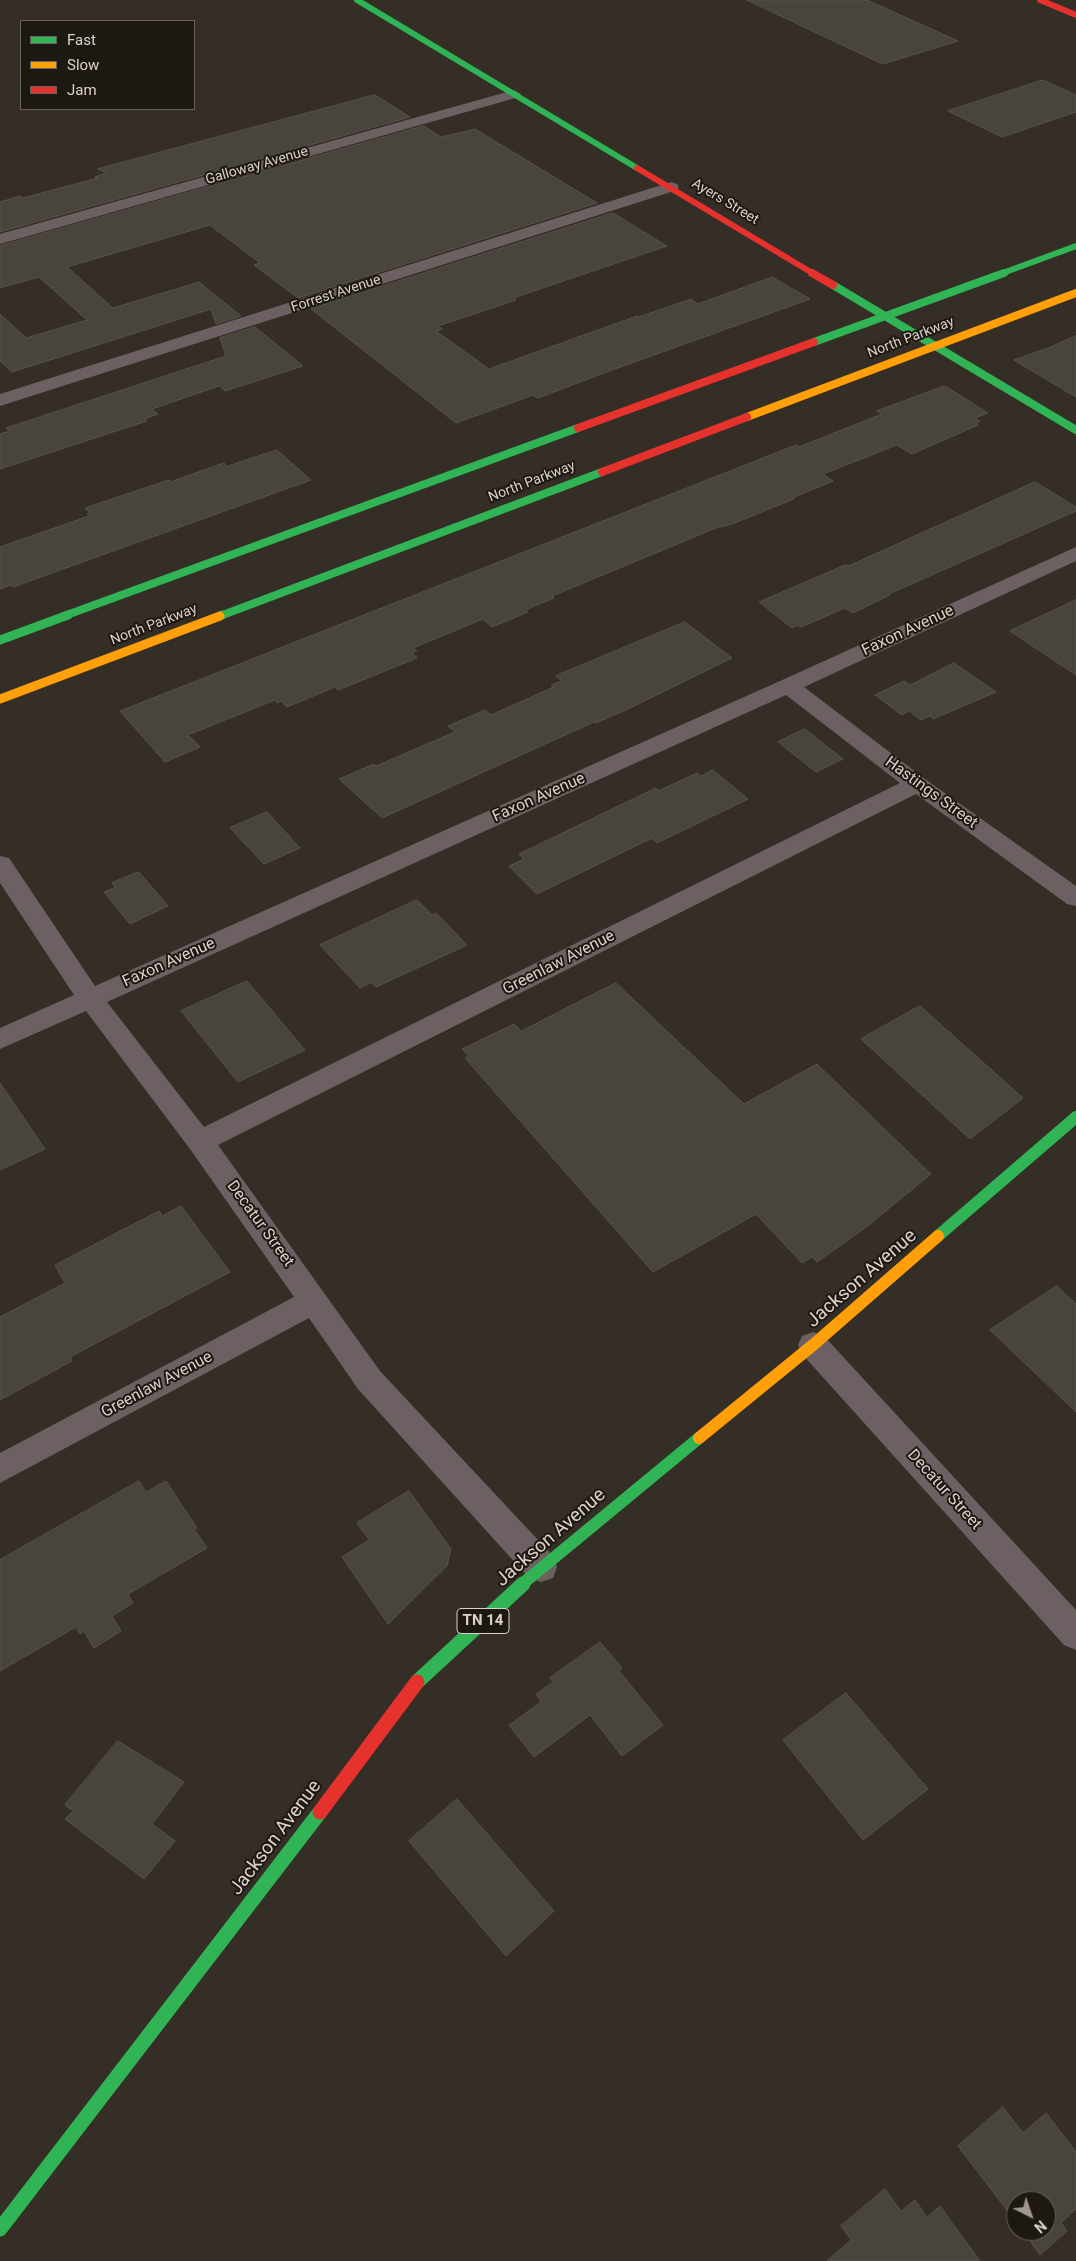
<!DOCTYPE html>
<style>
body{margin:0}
#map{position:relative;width:1076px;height:2261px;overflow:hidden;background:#352e26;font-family:Roboto,sans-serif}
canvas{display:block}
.legend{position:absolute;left:20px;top:20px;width:175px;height:90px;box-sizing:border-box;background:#1d1812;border:1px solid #69635c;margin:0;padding:6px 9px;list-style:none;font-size:15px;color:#dbd3ca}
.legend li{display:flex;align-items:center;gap:10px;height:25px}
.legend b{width:25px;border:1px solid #69635c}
.north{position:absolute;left:1006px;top:2191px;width:50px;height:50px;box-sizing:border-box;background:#1d1812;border:1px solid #69635c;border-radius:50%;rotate:139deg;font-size:14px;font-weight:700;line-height:20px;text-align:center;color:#dbd3ca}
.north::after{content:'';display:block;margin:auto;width:18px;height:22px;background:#a19991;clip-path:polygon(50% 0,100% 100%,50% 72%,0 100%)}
</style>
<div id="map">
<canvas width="1076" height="2261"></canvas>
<ul class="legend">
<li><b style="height:6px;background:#30b455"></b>Fast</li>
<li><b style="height:6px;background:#ff9f0a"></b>Slow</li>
<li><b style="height:6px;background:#e5322d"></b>Jam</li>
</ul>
<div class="north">N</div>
</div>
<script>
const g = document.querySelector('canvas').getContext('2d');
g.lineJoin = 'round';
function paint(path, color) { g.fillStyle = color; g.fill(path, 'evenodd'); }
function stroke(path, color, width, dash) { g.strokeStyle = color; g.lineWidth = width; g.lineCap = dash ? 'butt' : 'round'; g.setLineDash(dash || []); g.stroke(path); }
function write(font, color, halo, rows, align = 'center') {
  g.font = font + ' Roboto,sans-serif'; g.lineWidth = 4; g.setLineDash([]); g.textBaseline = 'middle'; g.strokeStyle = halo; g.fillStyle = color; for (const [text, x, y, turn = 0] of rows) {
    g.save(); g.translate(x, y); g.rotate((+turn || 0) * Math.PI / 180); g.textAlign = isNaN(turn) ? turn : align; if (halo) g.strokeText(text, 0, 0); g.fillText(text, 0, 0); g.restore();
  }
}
const building = new Path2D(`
 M 747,0 L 867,0 L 958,41 L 883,64 Z
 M 1043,80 L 1076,95 L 1076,112 L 1002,137 L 948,111 Z
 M 375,95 L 410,117 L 0,232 L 0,202 L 20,196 L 23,198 L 98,178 L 95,177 L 106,173 L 98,169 Z
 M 424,126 L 441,137 L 475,129 L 597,203 L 298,298 L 254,265 L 260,263 L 210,225 L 67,267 L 113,308 L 199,282 L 241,316 L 216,324 L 211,309 L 12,372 L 0,361 L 0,314 L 26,338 L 87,320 L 39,277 L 0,288 L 0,246 Z
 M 613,213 L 667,246 L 516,297 L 514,299 L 516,300 L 438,326 L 442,329 L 436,331 L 489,369 L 637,316 L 639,317 L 691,299 L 698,304 L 772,277 L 810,299 L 601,374 L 538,398 L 533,395 L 456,423 L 311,309 Z
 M 255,327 L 303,366 L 225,391 L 219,386 L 152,409 L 158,414 L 145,419 L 147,421 L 0,469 L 0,434 L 9,431 L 6,428 L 226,356 L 220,338 Z
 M 1076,336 L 1076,397 L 1014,360 L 1048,348 Z
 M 945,386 L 988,413 L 975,418 L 980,421 L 976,424 L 978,425 L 912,454 L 897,445 L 823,474 L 833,481 L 792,498 L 794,499 L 732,524 L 716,528 L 552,596 L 554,598 L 525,610 L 528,612 L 492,627 L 483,619 L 413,648 L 417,651 L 412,653 L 417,658 L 338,690 L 335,687 L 287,707 L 281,701 L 278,703 L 275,700 L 188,735 L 200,747 L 165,762 L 120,711 L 796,445 L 799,447 L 882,414 L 877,411 Z
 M 277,450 L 311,480 L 13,587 L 11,585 L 0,589 L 0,547 L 89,516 L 87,514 L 90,513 L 85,508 L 169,480 L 170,482 L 224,463 L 227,466 Z
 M 1035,482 L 1076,507 L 1076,511 L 889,594 L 890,595 L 853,613 L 845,608 L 801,627 L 798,625 L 792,628 L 759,602 L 845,565 L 848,566 Z
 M 1076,600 L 1076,675 L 1010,631 Z
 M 685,622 L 732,658 L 630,708 L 596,723 L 594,722 L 382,818 L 339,779 L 374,764 L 376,766 L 455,732 L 448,726 L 485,710 L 491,715 L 554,687 L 551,685 L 562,681 L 556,676 Z
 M 954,663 L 996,692 L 933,719 L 930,716 L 921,720 L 909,711 L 902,715 L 875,695 L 904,681 L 910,685 Z
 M 805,729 L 834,752 L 843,759 L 816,772 L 778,742 Z
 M 713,770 L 748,799 L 657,843 L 652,838 L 537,894 L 509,866 L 524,859 L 519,854 L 633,799 L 656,788 L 658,791 L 697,773 L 701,776 Z
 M 267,812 L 300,848 L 264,864 L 230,828 Z
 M 139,872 L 168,906 L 130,924 L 104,892 L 116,887 L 112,883 Z
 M 417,900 L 432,915 L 436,913 L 467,945 L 376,987 L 372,982 L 360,988 L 320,945 Z
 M 247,981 L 305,1050 L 238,1082 L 181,1011 Z
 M 616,983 L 744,1104 L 817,1064 L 931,1174 L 866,1227 L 817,1262 L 812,1257 L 802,1263 L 756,1214 L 653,1272 L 465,1058 L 469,1056 L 462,1049 L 514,1024 L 521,1031 Z
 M 920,1006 L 1023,1098 L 970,1139 L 861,1039 Z
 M 0,1083 L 45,1149 L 0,1170 Z
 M 181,1206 L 230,1272 L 70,1357 L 72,1361 L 0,1400 L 0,1317 L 65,1283 L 55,1265 L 159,1211 L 162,1216 Z
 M 1057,1286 L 1076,1304 L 1076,1412 L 990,1330 Z
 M 139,1481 L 146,1492 L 166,1481 L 197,1528 L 194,1529 L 207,1548 L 128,1594 L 133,1603 L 112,1616 L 121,1631 L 94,1648 L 84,1631 L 80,1634 L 76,1627 L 0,1671 L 0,1560 Z
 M 409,1491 L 451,1549 L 447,1566 L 388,1624 L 342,1557 L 369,1540 L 357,1523 Z
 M 600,1642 L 622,1668 L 619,1671 L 663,1725 L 622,1756 L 590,1715 L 534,1757 L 509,1725 L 541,1702 L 536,1694 L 553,1682 L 550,1678 Z
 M 846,1693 L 928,1789 L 863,1840 L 783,1740 Z
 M 118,1741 L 184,1782 L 152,1824 L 175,1841 L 144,1879 L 65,1819 L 73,1811 L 65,1805 Z
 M 457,1799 L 554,1911 L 506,1956 L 409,1841 Z
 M 1003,2107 L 1023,2133 L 1046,2113 L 1076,2152 L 1076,2209 L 1061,2223 L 1067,2231 L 1040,2255 L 1023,2231 L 1046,2231 L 1046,2201 L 1016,2201 L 1016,2222 L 958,2146 Z
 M 885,2189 L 901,2211 L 915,2200 L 927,2217 L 940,2206 L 980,2261 L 827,2261 L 851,2240 L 841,2226 Z`);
const street = new Path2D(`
 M 514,90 L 521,94 L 519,97 L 0,244 L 0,234 Z
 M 671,182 L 677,184 L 679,187 L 677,190 L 0,406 L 0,394 Z
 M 1076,547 L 1076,561 L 804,687 L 925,779 L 1076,886 L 1076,906 L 1067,904 L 916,794 L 218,1145 L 380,1371 L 553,1556 L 557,1567 L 553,1578 L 541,1582 L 529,1578 L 358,1389 L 309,1318 L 0,1483 L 0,1453 L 294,1297 L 190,1149 L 86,1011 L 0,1049 L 0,1028 L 74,995 L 0,883 L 0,856 L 9,858 L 95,986 L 780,681 ZM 786,695 L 900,783 L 204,1127 L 107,1002 Z
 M 813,1332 L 824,1336 L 1076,1610 L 1076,1650 L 1064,1645 L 802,1354 L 798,1345 L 802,1336 Z`);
const fastFar4 = new Path2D(`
 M 357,0 L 637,168
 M 1000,274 L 1076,246`);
const fastFar3 = new Path2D(`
 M 833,285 L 1076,430
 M 814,342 L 1004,273
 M 64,616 L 578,428
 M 220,616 L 602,472`);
const fastFar2 = new Path2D(`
 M 220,616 L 222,615
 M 0,640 L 68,615`);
const fastFar1 = new Path2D(`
 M 938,1236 L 1076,1117
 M 521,1585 L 699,1438`);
const fast = new Path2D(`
 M 417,1682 L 523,1584
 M 0,2229 L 320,1812`);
const slowFar2 = new Path2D(`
 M 747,417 L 1076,293`);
const slowFar1 = new Path2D(`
 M 0,699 L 220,616`);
const slow = new Path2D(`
 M 699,1438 L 813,1345 L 938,1236`);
const jamFar2 = new Path2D(`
 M 1040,0 L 1076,15
 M 637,168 L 814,274`);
const jamFar1 = new Path2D(`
 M 812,273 L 833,285
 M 578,428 L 814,342
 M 602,472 L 747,417`);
const jam = new Path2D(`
 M 320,1812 L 417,1682`);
const farStreetnames = [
 ["Galloway Avenue",257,166,-16],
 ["Ayers Street",725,202,31],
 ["Forrest Avenue",336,294,-18],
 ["North Parkway",911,338,-21],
 ["North Parkway",532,482,-21],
 ["North Parkway",154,625,-21]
];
const shields = [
 [483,1621,52]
];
const shieldNames = [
 ["TN 14",483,1621]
];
const streetNames = [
 ["Faxon Avenue",908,631,-25],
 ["Hastings Street",931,793,36],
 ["Faxon Avenue",539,798,-24],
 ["Faxon Avenue",169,963,-24],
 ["Greenlaw Avenue",559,963,-27],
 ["Decatur Street",260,1224,54],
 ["Greenlaw Avenue",157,1385,-28],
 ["Decatur Street",944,1490,48]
];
const nearStreetnames = [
 ["Jackson Avenue",862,1279,-41],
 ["Jackson Avenue",551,1538,-41],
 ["Jackson Avenue",276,1838,-53]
];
paint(building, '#49443d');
stroke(building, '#57524b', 1);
paint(street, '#6d6062');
stroke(fastFar4, '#30b455', 6);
stroke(fastFar3, '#30b455', 8);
stroke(fastFar2, '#30b455', 9);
stroke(fastFar1, '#30b455', 12);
stroke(fast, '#30b455', 15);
stroke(slowFar2, '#ff9f0a', 8);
stroke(slowFar1, '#ff9f0a', 9);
stroke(slow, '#ff9f0a', 12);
stroke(jamFar2, '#e5322d', 6);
stroke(jamFar1, '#e5322d', 8);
stroke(jam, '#e5322d', 15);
write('14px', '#dbd3ca', '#1d1812', farStreetnames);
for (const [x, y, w] of shields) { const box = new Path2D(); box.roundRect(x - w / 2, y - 12.5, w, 25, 4); g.fillStyle = '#1d1812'; g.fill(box); stroke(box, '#dbd3ca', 1); }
write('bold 15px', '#dbd3ca', null, shieldNames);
write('16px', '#dbd3ca', '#1d1812', streetNames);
write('19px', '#dbd3ca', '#1d1812', nearStreetnames);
</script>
